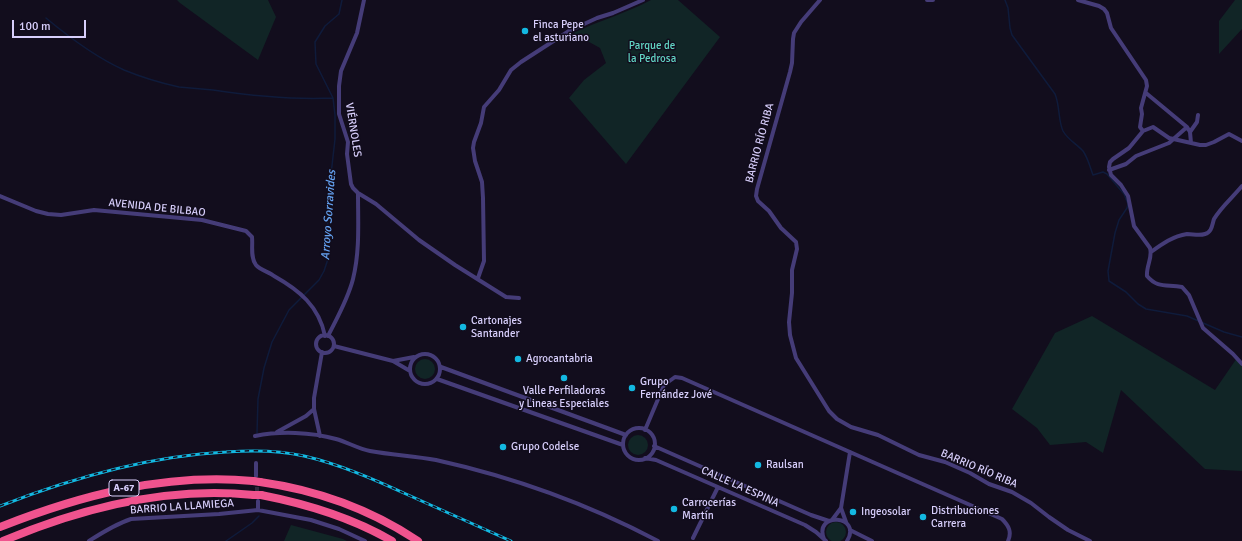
<!DOCTYPE html>
<meta charset="utf-8">
<style>
body{margin:0}
#map{position:relative;width:1242px;height:541px;overflow:hidden;background:#120d1d;font-family:Signika,sans-serif}
canvas{display:block}
.scale{position:absolute;left:12px;top:20px;width:74px;height:18px;box-sizing:border-box;border:2px solid #d7cefb;border-top:0;padding-left:5px;font-size:12px;line-height:14px;white-space:nowrap;color:#d7cefb;-webkit-text-stroke:3px #120d1d;paint-order:stroke}
</style>
<div id="map">
<canvas width="1242" height="541"></canvas>
<div class="scale">100 m</div>
</div>
<script>
const g = document.querySelector('canvas').getContext('2d');
g.lineJoin = 'round';
function paint(path, color) { g.fillStyle = color; g.fill(path, 'evenodd'); }
function stroke(path, color, width, dash) { g.strokeStyle = color; g.lineWidth = width; g.lineCap = dash ? 'butt' : 'round'; g.setLineDash(dash || []); g.stroke(path); }
function write(font, color, halo, rows, align = 'center') {
  g.font = font + ' Signika,sans-serif'; g.lineWidth = 3; g.setLineDash([]); g.textBaseline = 'middle'; g.strokeStyle = halo; g.fillStyle = color; for (const [text, x, y, turn = 0] of rows) {
    g.save(); g.translate(x, y); g.rotate((+turn || 0) * Math.PI / 180); g.textAlign = isNaN(turn) ? turn : align; if (halo) g.strokeText(text, 0, 0); g.fillText(text, 0, 0); g.restore();
  }
}
const green = new Path2D(`
 M 177,0 L 268,0 L 276,17 L 258,60 L 180,3 Z
 M 651,0 L 678,0 L 720,37 L 626,164 L 569,98 L 584,80 L 606,63 L 600,48 L 573,33 C 599,21 626,13 651,0 Z
 M 1235,0 L 1242,0 L 1242,29 L 1219,54 L 1219,21 Z
 M 1092,316 L 1215,390 L 1237,358 L 1242,366 L 1242,471 L 1205,469 L 1121,390 L 1103,453 L 1086,442 L 1050,445 L 1037,428 L 1012,409 L 1055,333 Z
 M415 369a10 10 0 1 1 20 0a10 10 0 1 1-20 0Z
 M628 445a10 10 0 1 1 20 0a10 10 0 1 1-20 0Z
 M826 532a10 10 0 1 1 20 0a10 10 0 1 1-20 0Z
 M 291,525 L 343,539 L 347,541 L 284,541 Z`);
const stream = new Path2D(`
 M 1005,0 L 1008,8 L 1010,28 L 1012,35 L 1055,94 C 1060,106 1058,120 1063,131 C 1068,140 1077,144 1083,151 C 1088,158 1090,167 1093,175 L 1103,172 L 1107,174 L 1124,194 L 1128,204 L 1127,208 L 1119,220 L 1115,233 L 1108,271 L 1109,281 L 1126,292 L 1138,304 L 1146,309 L 1187,316 L 1224,332 L 1242,337
 M 46,18 C 70,38 95,57 124,70 C 141,77 161,83 179,87 C 190,88 202,89 213,90 C 253,96 293,100 333,98
 M 257,433 L 258,399 L 264,368 L 272,342 L 289,310 L 319,280 L 324,271 L 328,259 L 329,245 L 327,210 L 335,139 L 335,115 L 333,98 L 316,64 L 315,42 L 325,26 L 339,14 L 342,0
 M 226,541 L 252,523 L 259,516`);
const streetTunnel = new Path2D(`
 M 257,481 L 257,496`);
const street = new Path2D(`
 M 364,0 L 357,33 L 341,71 L 339,86 L 339,114 L 348,142 L 347,154 L 351,184 L 353,188 L 358,193 L 376,204 L 419,240 L 455,265 L 506,297 L 519,298
 M 820,0 L 801,22 L 794,33 L 793,39 L 792,63 L 790,72 L 757,189 L 756,196 L 758,201 L 769,211 L 781,228 L 796,242 L 797,249 L 792,270 L 792,293 L 789,322 L 790,335 L 796,358 L 829,411 L 837,419 L 851,427 L 878,435 L 919,455 L 945,462 L 970,473 L 989,484 L 1012,492 L 1031,503 L 1049,517 L 1068,530 L 1090,541
 M 927,0 L 933,0
 M 1078,0 L 1099,6 L 1104,9 L 1107,13 L 1111,28 L 1146,80 L 1147,86 L 1141,108 L 1142,114 L 1140,127 L 1143,131
 M 1146,93 L 1187,127 L 1190,132 L 1191,143
 M 1190,132 L 1197,122 L 1198,115
 M 1242,141 L 1229,134 L 1214,142 L 1206,145 L 1200,145 L 1169,138 L 1153,127 L 1143,131 L 1129,148 L 1113,159 L 1110,162 L 1109,167 L 1111,175 L 1121,185 L 1128,196 L 1134,226 L 1150,248 C 1153,257 1146,266 1147,276 C 1158,289 1167,284 1182,287 L 1189,295 L 1203,328 L 1233,354 L 1242,364
 M 1109,170 L 1126,164 L 1136,156 L 1169,143 L 1187,127
 M 0,196 L 36,211 L 48,214 L 61,215 L 94,210 L 202,220 L 246,231 L 252,237 C 253,246 250,257 256,265 C 260,270 269,272 274,276 C 299,290 319,306 325,336
 M 1151,252 C 1162,244 1173,236 1187,234 C 1193,234 1199,236 1205,234 C 1212,232 1212,225 1214,219 C 1221,207 1233,197 1242,186
 M 478,278 L 484,261 L 483,198 L 482,182 L 475,161 L 473,148 L 474,142 L 481,123 L 484,107 L 499,90 L 511,70 L 521,62 L 569,31 L 597,18 L 613,13 L 643,0
 M316 344a9 9 0 1 1 18 0a9 9 0 1 1-18 0Z
 M 328,336 C 337,318 348,299 353,279 C 360,251 358,222 358,193
 M 334,346 L 393,361 L 410,371
 M410 369a15 15 0 1 1 30 0a15 15 0 1 1-30 0Z
 M 393,361 L 414,357
 M 441,367 L 626,435
 M 437,379 L 623,445
 M623 444a16 16 0 1 1 32 0a16 16 0 1 1-32 0Z
 M 645,430 L 664,385 L 675,377 L 682,378 L 1002,519 C 1009,526 1012,532 1008,541
 M 277,432 L 306,416 L 314,409
 M 255,436 C 280,431 311,432 336,439 C 347,442 359,449 370,451 C 392,455 414,456 436,460 C 513,477 588,504 658,541
 M 320,436 L 314,409 L 314,398 L 322,352
 M 654,446 L 811,515 L 829,521
 M 645,458 L 656,460 L 805,525 L 816,532 L 826,541
 M 256,463 L 256,476
 M 258,501 L 258,510
 M 841,508 L 846,522
 M 832,520 L 841,508 L 850,452
 M 850,530 L 872,541
 M 693,538 L 718,487
 M 824,539 C 813,511 863,515 847,541
 M 89,541 C 103,532 116,524 131,519 L 219,514 L 258,510 L 311,520 L 339,529 L 365,541`);
const highway = new Path2D(`
 M 260,482 C 317,490 370,509 418,541
 M 261,495 C 307,504 351,517 392,541
 M 0,527 C 81,495 165,473 253,481
 M 3,541 C 83,507 168,486 254,495`);
const rail = new Path2D(`
 M 0,506 C 72,478 149,456 226,452 C 252,450 278,450 304,456 C 339,464 373,479 406,494 C 441,510 476,525 511,541`);
const highwayBridge = new Path2D(`
 M 253,481 L 260,482
 M 254,495 L 261,495`);
const markers = [
 [525,31,4,"#13b8e1"],
 [463,327,4,"#13b8e1"],
 [518,359,4,"#13b8e1"],
 [564,378,4,"#13b8e1"],
 [632,388,4,"#13b8e1"],
 [503,447,4,"#13b8e1"],
 [758,465,4,"#13b8e1"],
 [674,509,4,"#13b8e1"],
 [853,512,4,"#13b8e1"],
 [923,517,4,"#13b8e1"]
];
const shields = [
 [124,488,30]
];
const shieldNames = [
 ["A-67",124,488]
];
const poiNames = [
 ["Finca Pepe",533,25],
 ["el asturiano",533,38],
 ["Cartonajes",471,321],
 ["Santander",471,334],
 ["Agrocantabria",526,359],
 ["Grupo",640,382],
 ["Fernández Jové",640,395],
 ["Valle Perfiladoras",564,391,"center"],
 ["y Lineas Especiales",564,404,"center"],
 ["Grupo Codelse",511,447],
 ["Raulsan",766,465],
 ["Carrocerías",682,503],
 ["Martín",682,516],
 ["Distribuciones",931,511],
 ["Carrera",931,524],
 ["Ingeosolar",861,512]
];
const parkNames = [
 ["Parque de",652,46],
 ["la Pedrosa",652,59]
];
const streetNames = [
 ["VIÉRNOLES",353,130,81],
 ["BARRIO RÍO RIBA",760,143,-75],
 ["AVENIDA DE BILBAO",157,208,6],
 ["BARRIO RÍO RIBA",979,469,23],
 ["CALLE LA ESPINA",740,487,24],
 ["BARRIO LA LLAMIEGA",182,507,-4]
];
const waterNames = [
 ["Arroyo Sorravides",329,215,-86]
];
paint(green, '#112526');
stroke(stream, '#0f1b3b', 1.5);
stroke(streetTunnel, '#302a3e', 4, [4, 2]);
stroke(street, '#453c78', 4);
stroke(highway, '#f0538e', 8);
stroke(rail, '#13b8e1', 3);
stroke(rail, '#120d1d', 1.5, [4.5]);
stroke(highwayBridge, '#f0538e', 8);
for (const [x, y, r, color] of markers) { const dot = new Path2D(); dot.arc(x, y, r, 0, 2 * Math.PI); g.fillStyle = color; g.fill(dot); stroke(dot, '#120d1d', 1.5); }
for (const [x, y, w] of shields) { const box = new Path2D(); box.roundRect(x - w / 2, y - 8, w, 16, 3); g.fillStyle = '#120d1d'; g.fill(box); stroke(box, '#d7cefb', 1); }
write('bold 10px', '#d7cefb', null, shieldNames);
write('11px', '#d7cefb', '#120d1d', poiNames, 'left');
write('11px', '#61d4c3', '#120d1d', parkNames);
write('11px', '#d7cefb', '#120d1d', streetNames);
write('italic 12px', '#65a2f2', '#120d1d', waterNames);
</script>
